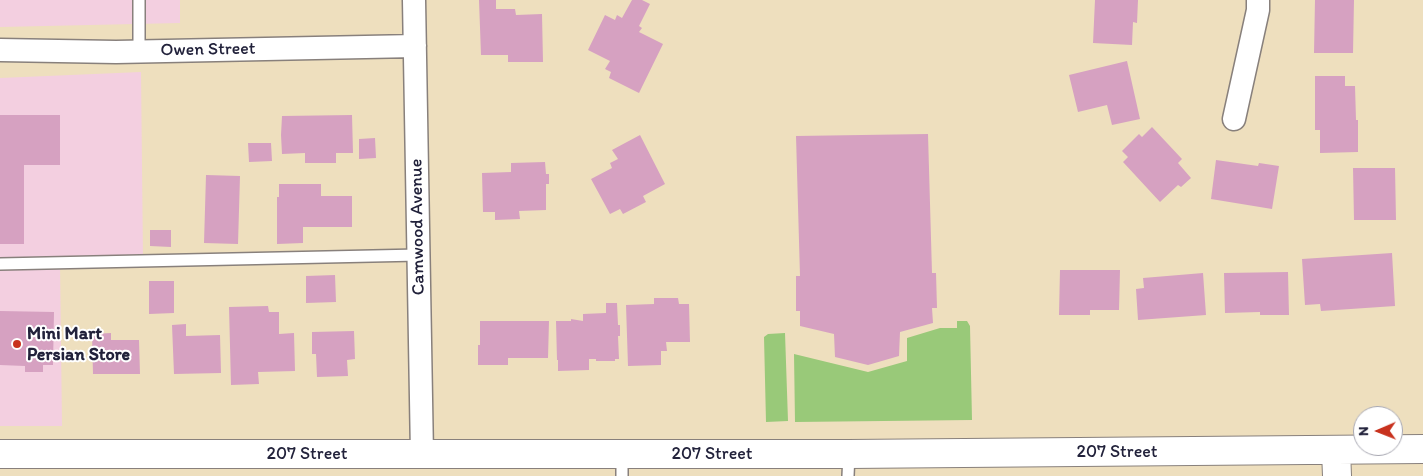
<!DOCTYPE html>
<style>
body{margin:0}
#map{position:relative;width:1423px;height:476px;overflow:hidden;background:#eedfbe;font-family:Itim,sans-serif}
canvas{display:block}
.north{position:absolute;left:1353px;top:406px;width:50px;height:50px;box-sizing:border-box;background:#fff;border:1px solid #a7a7b1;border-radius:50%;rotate:269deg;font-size:14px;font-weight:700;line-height:20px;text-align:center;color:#22223b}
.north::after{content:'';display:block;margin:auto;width:18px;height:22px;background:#c8321e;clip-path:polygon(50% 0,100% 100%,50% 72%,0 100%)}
</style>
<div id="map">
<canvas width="1423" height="476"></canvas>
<div class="north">N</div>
</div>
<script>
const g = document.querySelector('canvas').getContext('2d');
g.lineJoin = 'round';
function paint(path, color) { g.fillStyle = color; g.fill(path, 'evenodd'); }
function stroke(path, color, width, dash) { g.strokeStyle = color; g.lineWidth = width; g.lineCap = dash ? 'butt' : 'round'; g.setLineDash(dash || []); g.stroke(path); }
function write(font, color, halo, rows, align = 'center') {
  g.font = font + ' Itim,sans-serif'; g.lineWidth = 4; g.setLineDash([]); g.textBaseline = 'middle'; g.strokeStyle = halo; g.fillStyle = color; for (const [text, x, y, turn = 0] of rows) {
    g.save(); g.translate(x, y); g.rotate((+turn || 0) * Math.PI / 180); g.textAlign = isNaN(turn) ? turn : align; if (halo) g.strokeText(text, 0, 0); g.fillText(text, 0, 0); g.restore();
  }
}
const built = new Path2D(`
 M 0,0 L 180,0 L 180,23 L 0,27 Z
 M 141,72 L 143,261 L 60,263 L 62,426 L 0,426 L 0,78 Z`);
const green = new Path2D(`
 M 957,321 L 967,321 L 970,326 L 972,420 L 795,422 L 794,354 L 868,372 L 907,361 L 907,338 L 940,328 L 957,328 Z
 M 785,333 L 788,421 L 766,422 L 764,337 L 768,334 Z`);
const building = new Path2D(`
 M 479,0 L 496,0 L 496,9 L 515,9 L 516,15 L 542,14 L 543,62 L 508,62 L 508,55 L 481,55 Z
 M 632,0 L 642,0 L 650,4 L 639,26 L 642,28 L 639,32 L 663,44 L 639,93 L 609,78 L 611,72 L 605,69 L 610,61 L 588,50 L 605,15 L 615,20 L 617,15 L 622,18 Z
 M 1095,0 L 1138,0 L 1137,23 L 1133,22 L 1132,45 L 1093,43 Z
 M 1315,0 L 1354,0 L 1353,53 L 1314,53 Z
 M 1127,61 L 1140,119 L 1112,125 L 1107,105 L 1078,112 L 1069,75 Z
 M 1315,76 L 1345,76 L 1345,86 L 1355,86 L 1356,120 L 1358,120 L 1358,152 L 1320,153 L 1320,130 L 1315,130 Z
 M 0,115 L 60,115 L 60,165 L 24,165 L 24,244 L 0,244 Z
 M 352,115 L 353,153 L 336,153 L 336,163 L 305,163 L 305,153 L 282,154 L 281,135 L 282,116 Z
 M 1152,127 L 1182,159 L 1178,163 L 1191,178 L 1181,187 L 1178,185 L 1160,202 L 1123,162 L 1128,157 L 1122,151 L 1139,134 L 1142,137 Z
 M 928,134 L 932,273 L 936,273 L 937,308 L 932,308 L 933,323 L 900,332 L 899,356 L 868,365 L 835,357 L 834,334 L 800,326 L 800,311 L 796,311 L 796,276 L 800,276 L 796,136 Z
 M 640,135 L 665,184 L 643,196 L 646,202 L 623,214 L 620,209 L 610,214 L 591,179 L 612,168 L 610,163 L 618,159 L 612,150 Z
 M 375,138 L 376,158 L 359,159 L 359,139 Z
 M 248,143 L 271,143 L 272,161 L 249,162 Z
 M 1216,160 L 1258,166 L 1259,163 L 1279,166 L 1272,209 L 1211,199 Z
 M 545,162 L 546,174 L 549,174 L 549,184 L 546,184 L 546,210 L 519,211 L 520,219 L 495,220 L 495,212 L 483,212 L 482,173 L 511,172 L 511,163 Z
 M 1353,168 L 1395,168 L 1396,220 L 1354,220 Z
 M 206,175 L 240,176 L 238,244 L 204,243 Z
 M 279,184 L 321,184 L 321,196 L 352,196 L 352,227 L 303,227 L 303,243 L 277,244 L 277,197 L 279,197 Z
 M 150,230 L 171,230 L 171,247 L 150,246 Z
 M 1392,253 L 1395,306 L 1321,311 L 1320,304 L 1305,305 L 1302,259 Z
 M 1060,270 L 1120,270 L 1119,310 L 1090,310 L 1090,315 L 1059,315 Z
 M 1288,272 L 1289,315 L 1260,315 L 1260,312 L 1225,313 L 1224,273 Z
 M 1203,273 L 1206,315 L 1138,320 L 1136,289 L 1144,288 L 1143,278 Z
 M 335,275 L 336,302 L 306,303 L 306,276 Z
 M 149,281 L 174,281 L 174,313 L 149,314 Z
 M 654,298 L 678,298 L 679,304 L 689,304 L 690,342 L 666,342 L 667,351 L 661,351 L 661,365 L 628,366 L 626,305 L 654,304 Z
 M 606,303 L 617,303 L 618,325 L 620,325 L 620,336 L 618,336 L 619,359 L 615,359 L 615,361 L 596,361 L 596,359 L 589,359 L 589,370 L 558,371 L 558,360 L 557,360 L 556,321 L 571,321 L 571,319 L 583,321 L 583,314 L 606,313 Z
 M 268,306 L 269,312 L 279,312 L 279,334 L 294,333 L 295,371 L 258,372 L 259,384 L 231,385 L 229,307 Z
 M 0,311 L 54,312 L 53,365 L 43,365 L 43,372 L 25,372 L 25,366 L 0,365 Z
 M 480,321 L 549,321 L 548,358 L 508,358 L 508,365 L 478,365 L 478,345 L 480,345 Z
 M 186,324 L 186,336 L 220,335 L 221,373 L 174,374 L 172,325 Z
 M 354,331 L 355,359 L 347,360 L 348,376 L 317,377 L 316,354 L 312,354 L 312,332 Z
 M 111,333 L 111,340 L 139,340 L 140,374 L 93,374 L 92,334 Z`);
const service = new Path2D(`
 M 139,0 L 139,52
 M 0,264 L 419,255
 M 622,454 L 622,476
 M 848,476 L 849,454`);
const minor = new Path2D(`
 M 414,0 L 422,455
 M 0,50 L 116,52 L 415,46
 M 1234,119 L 1258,10 L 1258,0`);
const tertiary = new Path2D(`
 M 1336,450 L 1337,476
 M 0,454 L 849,454 L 1423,449`);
const markers = [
 [17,344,5,"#c8321e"]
];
const streetNames = [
 ["Owen Street",208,50,-1],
 ["Camwood Avenue",418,227,-91],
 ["207 Street",1117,452],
 ["207 Street",307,454],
 ["207 Street",712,454]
];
const poiNames = [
 ["Mini Mart",27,334],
 ["Persian Store",27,355]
];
paint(built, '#f3cfe0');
paint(green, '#99c979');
paint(building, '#d6a1c1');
stroke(service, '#88807c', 14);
stroke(minor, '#88807c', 25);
stroke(tertiary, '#88807c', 30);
stroke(service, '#fff', 11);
stroke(minor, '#fff', 22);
stroke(tertiary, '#fff', 28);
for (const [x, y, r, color] of markers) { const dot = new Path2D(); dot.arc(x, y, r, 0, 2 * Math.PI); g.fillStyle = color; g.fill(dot); stroke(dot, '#fff', 2); }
write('18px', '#22223b', '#fff', streetNames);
write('bold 18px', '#22223b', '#fff', poiNames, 'left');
</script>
